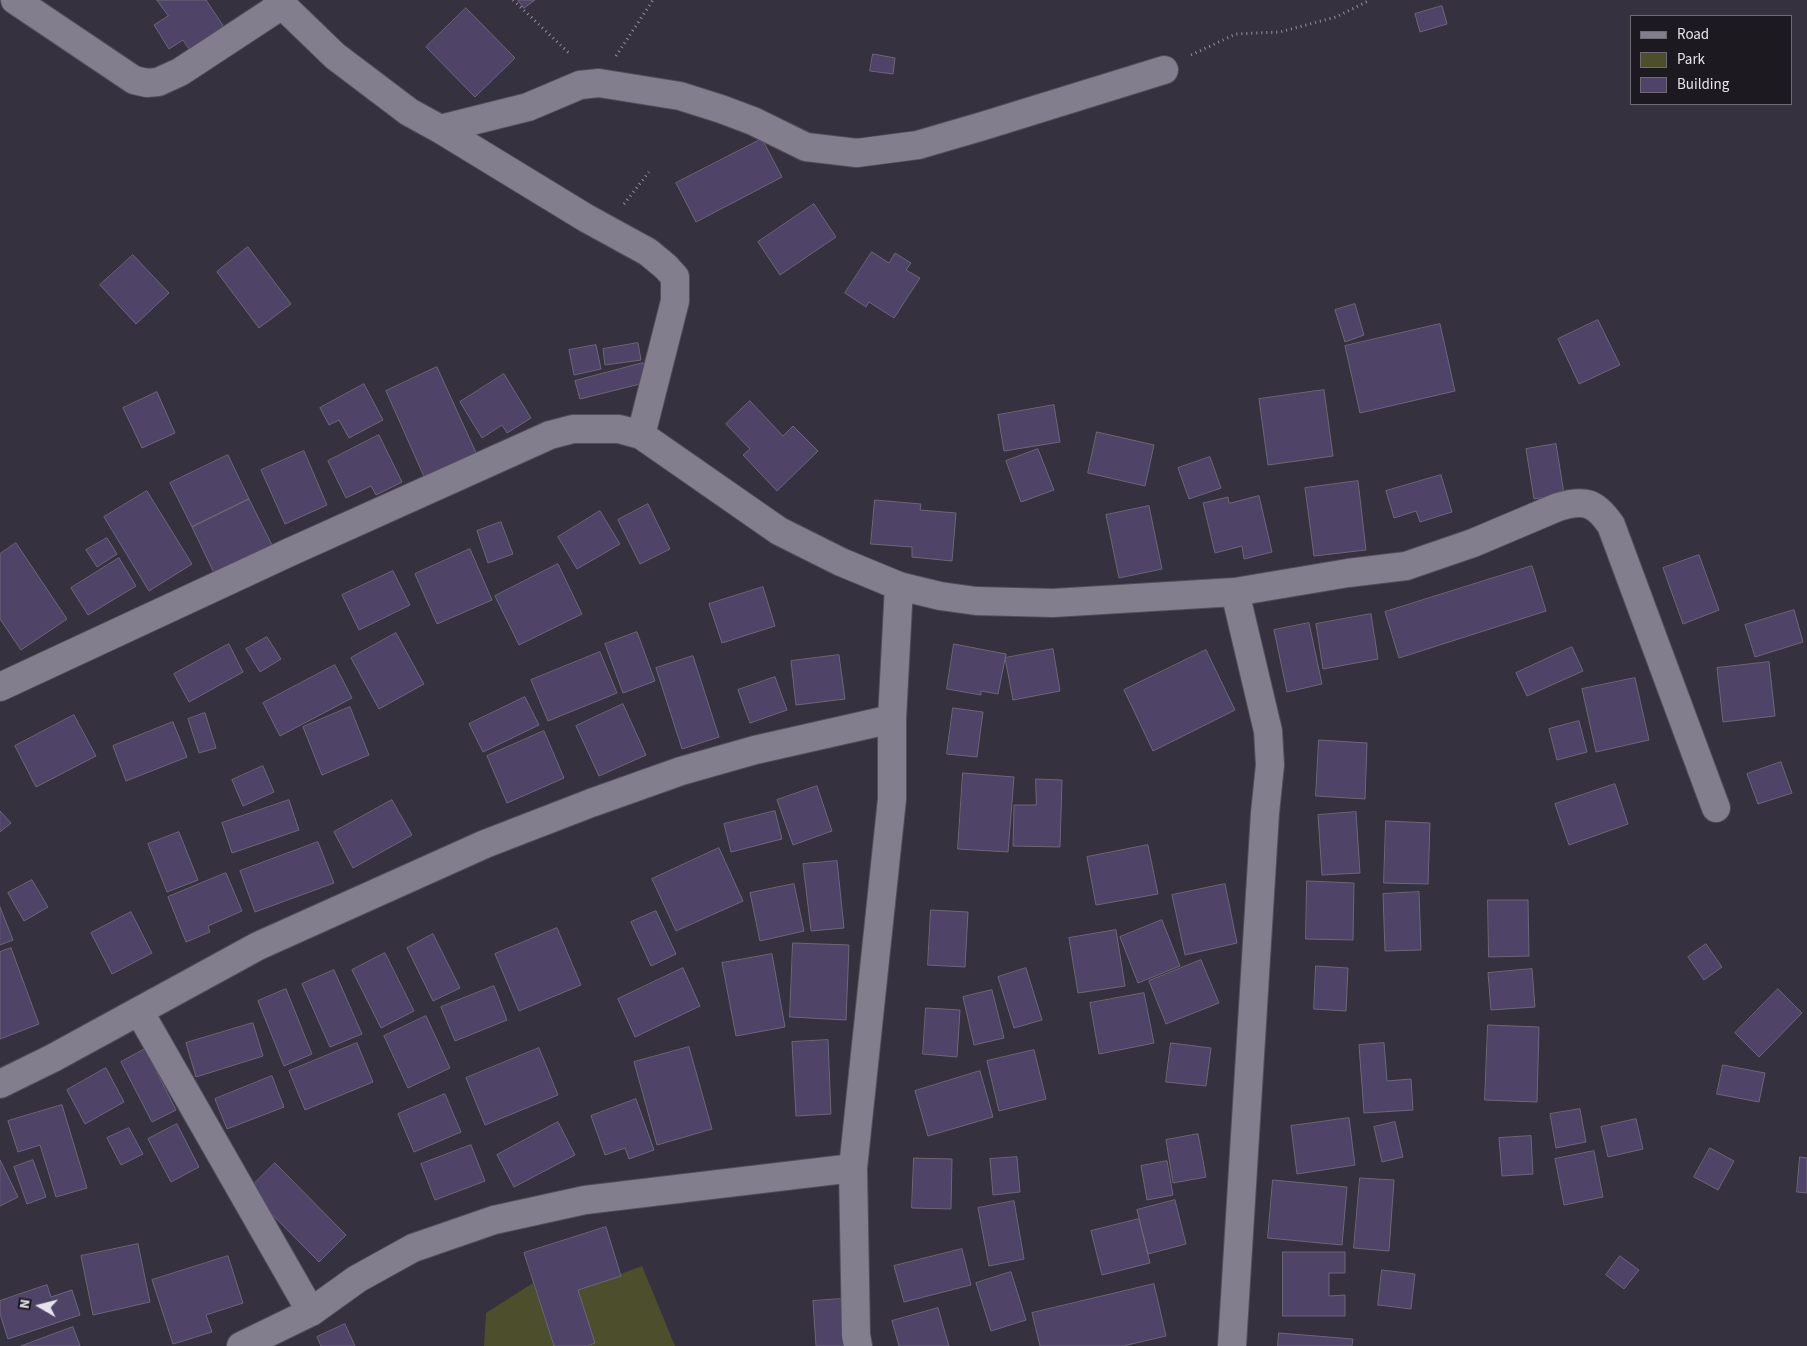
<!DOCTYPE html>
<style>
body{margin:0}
#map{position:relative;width:1807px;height:1346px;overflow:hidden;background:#35313e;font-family:"Source Sans 3",sans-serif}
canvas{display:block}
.legend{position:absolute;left:1630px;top:15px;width:162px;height:90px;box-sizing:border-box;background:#1c1a20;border:1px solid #6d6a72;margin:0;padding:6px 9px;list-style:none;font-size:15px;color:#e6e3ec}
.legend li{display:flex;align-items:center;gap:10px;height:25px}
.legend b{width:25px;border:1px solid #6d6a72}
.north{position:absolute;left:15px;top:1281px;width:50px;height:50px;-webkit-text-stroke:4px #1c1a20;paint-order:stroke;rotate:278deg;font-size:14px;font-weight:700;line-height:20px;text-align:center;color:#e6e3ec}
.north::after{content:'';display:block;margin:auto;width:18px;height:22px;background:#e6e3ec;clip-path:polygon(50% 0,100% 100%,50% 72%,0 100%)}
</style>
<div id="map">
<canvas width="1807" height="1346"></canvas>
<ul class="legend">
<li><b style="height:6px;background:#837e8e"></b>Road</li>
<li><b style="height:14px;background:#4c4e2c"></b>Park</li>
<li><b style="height:14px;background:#504368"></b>Building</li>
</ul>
<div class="north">N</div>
</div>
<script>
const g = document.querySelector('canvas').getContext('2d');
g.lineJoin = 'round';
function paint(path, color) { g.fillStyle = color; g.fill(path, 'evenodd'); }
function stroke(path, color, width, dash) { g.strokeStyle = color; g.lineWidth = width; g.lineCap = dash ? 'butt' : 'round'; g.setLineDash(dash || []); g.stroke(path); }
const green = new Path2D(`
 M 642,1266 L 675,1346 L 587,1346 L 595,1343 L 578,1290 Z
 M 533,1283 L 554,1346 L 484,1346 L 486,1313 Z`);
const building = new Path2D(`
 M 157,0 L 206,0 L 224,27 L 189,49 L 183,40 L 169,49 L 154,25 L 168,16 Z
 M 518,0 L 535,0 L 524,8 Z
 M 1442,6 L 1447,24 L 1420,32 L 1415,14 Z
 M 466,8 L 515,58 L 475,97 L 426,47 Z
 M 873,54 L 895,58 L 893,74 L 870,71 Z
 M 762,139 L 782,177 L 696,222 L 676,183 Z
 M 814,204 L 836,237 L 780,275 L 758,242 Z
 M 248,247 L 291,304 L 259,328 L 217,272 Z
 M 872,252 L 889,263 L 895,253 L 911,263 L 906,270 L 920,278 L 894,318 L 869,302 L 866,307 L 845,293 Z
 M 133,255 L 169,293 L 136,324 L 100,285 Z
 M 1355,304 L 1364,335 L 1345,342 L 1335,310 Z
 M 1598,320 L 1620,365 L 1579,384 L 1558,339 Z
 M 1440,324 L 1455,391 L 1360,413 L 1345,346 Z
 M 638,343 L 641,360 L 605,365 L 603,349 Z
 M 596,345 L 601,369 L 574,375 L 569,350 Z
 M 643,363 L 648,382 L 580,399 L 575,381 Z
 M 437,367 L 478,457 L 426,481 L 386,391 Z
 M 504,374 L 531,418 L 507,433 L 502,425 L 482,438 L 460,402 Z
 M 364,384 L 383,420 L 349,438 L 339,420 L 329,425 L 320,408 Z
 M 1324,390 L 1333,456 L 1268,465 L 1259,399 Z
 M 157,392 L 175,433 L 142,448 L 123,408 Z
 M 750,401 L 783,436 L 793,426 L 818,451 L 777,491 L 743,455 L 750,449 L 726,424 Z
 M 1054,405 L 1060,442 L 1004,451 L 998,415 Z
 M 1097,432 L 1154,445 L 1145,486 L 1088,473 Z
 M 379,435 L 402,482 L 376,495 L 371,486 L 346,498 L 328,461 Z
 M 1556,444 L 1564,494 L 1534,499 L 1526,449 Z
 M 1038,449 L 1054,490 L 1021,502 L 1006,461 Z
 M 304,451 L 327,505 L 285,524 L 261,470 Z
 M 228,455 L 249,499 L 192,527 L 170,483 Z
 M 1210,457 L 1221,488 L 1189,499 L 1178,468 Z
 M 1441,475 L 1452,512 L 1420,522 L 1416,511 L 1394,518 L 1386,491 Z
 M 1358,481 L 1366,550 L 1314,556 L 1305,488 Z
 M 147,491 L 192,564 L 149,591 L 104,517 Z
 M 1259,496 L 1272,552 L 1244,559 L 1242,546 L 1215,553 L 1203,503 L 1228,497 L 1229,503 Z
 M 249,499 L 273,547 L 215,575 L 192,527 Z
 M 875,500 L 921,504 L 920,510 L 956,513 L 952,561 L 912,557 L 912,547 L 871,544 Z
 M 648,504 L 670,549 L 640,564 L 618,520 Z
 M 1149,506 L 1162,569 L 1119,578 L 1106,515 Z
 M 600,511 L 620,544 L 577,569 L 558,537 Z
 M 501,522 L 513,554 L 488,563 L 477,531 Z
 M 107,538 L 117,554 L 97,567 L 86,550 Z
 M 16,543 L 67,619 L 21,650 L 0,619 L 0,554 Z
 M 470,549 L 492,600 L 437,624 L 415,574 Z
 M 1699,555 L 1719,610 L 1683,624 L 1663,568 Z
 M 119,558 L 136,586 L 88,615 L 71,588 Z
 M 558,564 L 582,614 L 519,645 L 495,596 Z
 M 1532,566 L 1546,611 L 1399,658 L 1385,612 Z
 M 393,571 L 410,605 L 359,630 L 342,595 Z
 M 763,587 L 775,626 L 722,643 L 709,604 Z
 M 1794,610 L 1803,642 L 1755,657 L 1745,625 Z
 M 1371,614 L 1378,659 L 1323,669 L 1316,624 Z
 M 1309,623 L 1322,684 L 1287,692 L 1274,630 Z
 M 637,632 L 655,681 L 623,693 L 605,644 Z
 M 396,633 L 424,684 L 379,709 L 351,658 Z
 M 267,637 L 281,659 L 260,672 L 246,649 Z
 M 229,644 L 243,672 L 189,702 L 174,674 Z
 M 954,644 L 1006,654 L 998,694 L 981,691 L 981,695 L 947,689 Z
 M 1572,647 L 1583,671 L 1527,696 L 1516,673 Z
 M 1053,649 L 1060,691 L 1013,700 L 1005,658 Z
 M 1206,650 L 1235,710 L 1153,751 L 1124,690 Z
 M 600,652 L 617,693 L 548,721 L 531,680 Z
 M 839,655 L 845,699 L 796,705 L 791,661 Z
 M 693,656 L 719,737 L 682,749 L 656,668 Z
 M 1769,662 L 1775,716 L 1723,722 L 1717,668 Z
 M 335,665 L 352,698 L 280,736 L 263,703 Z
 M 775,677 L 787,710 L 750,723 L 738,690 Z
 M 1635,678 L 1649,740 L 1596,752 L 1582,689 Z
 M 525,697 L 539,725 L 483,752 L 469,724 Z
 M 623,704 L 646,755 L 599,776 L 576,726 Z
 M 350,707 L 369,755 L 322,775 L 303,727 Z
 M 953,708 L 983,712 L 977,757 L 947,754 Z
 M 205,713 L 216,748 L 199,753 L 188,719 Z
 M 74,715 L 96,756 L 36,787 L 15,746 Z
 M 1579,721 L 1587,752 L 1557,760 L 1549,729 Z
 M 173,722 L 187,757 L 126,781 L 113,746 Z
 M 544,731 L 564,778 L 507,803 L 487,756 Z
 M 1319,740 L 1367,743 L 1365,799 L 1316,796 Z
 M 1781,762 L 1792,793 L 1758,804 L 1747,774 Z
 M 263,766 L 274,792 L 243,806 L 232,780 Z
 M 963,773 L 1014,777 L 1008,852 L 958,849 Z
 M 1036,779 L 1062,780 L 1060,847 L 1013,846 L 1014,805 L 1036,805 Z
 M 1615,784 L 1628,824 L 1569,845 L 1555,804 Z
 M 817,786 L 832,831 L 793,845 L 777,800 Z
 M 289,800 L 299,830 L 232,853 L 222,823 Z
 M 392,800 L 412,835 L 353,868 L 334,832 Z
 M 0,811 L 11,823 L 0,832 Z
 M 775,811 L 782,839 L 731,852 L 724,824 Z
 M 1356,812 L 1360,873 L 1322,875 L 1318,815 Z
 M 1386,821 L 1430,823 L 1428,884 L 1384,883 Z
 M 179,832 L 198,880 L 167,892 L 148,844 Z
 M 318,842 L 334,883 L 255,912 L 240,871 Z
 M 1148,845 L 1158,894 L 1096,905 L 1087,857 Z
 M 719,848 L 743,901 L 676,931 L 652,879 Z
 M 837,861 L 844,928 L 811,931 L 803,864 Z
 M 226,873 L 242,911 L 208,926 L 210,932 L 186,942 L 168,897 Z
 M 32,880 L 48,907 L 24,921 L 8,893 Z
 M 1307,881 L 1354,883 L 1353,940 L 1306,939 Z
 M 794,884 L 804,931 L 760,941 L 750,893 Z
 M 1225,884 L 1237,943 L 1185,955 L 1172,895 Z
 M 1419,892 L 1421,950 L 1385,951 L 1383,894 Z
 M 1488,900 L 1528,900 L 1529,956 L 1489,957 Z
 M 0,907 L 13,940 L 0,945 Z
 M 931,910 L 968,912 L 965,967 L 928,965 Z
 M 656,911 L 676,954 L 651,966 L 631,922 Z
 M 131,912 L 152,953 L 112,974 L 91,933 Z
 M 1162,920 L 1180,966 L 1138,983 L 1120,937 Z
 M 557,928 L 581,985 L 519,1011 L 495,954 Z
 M 1116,930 L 1125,986 L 1078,993 L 1069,938 Z
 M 433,934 L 460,988 L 433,1001 L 407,948 Z
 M 793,943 L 849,945 L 846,1020 L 790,1017 Z
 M 1706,944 L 1722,967 L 1704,980 L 1688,957 Z
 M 11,948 L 39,1024 L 0,1039 L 0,952 Z
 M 385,953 L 414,1011 L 381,1028 L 352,970 Z
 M 772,954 L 785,1027 L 736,1036 L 722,963 Z
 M 1201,960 L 1219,1003 L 1166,1024 L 1149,981 Z
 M 1316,966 L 1348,968 L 1346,1011 L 1314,1009 Z
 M 683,968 L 700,1006 L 635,1037 L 618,999 Z
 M 1026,968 L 1042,1020 L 1014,1028 L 998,977 Z
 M 1532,969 L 1535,1007 L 1491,1010 L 1488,973 Z
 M 334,970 L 362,1034 L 330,1047 L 302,984 Z
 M 494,986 L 507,1020 L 455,1041 L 441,1007 Z
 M 286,989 L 312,1054 L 284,1066 L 258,1001 Z
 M 1778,989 L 1802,1013 L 1759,1057 L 1735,1033 Z
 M 992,990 L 1004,1038 L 974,1045 L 963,997 Z
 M 1144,993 L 1154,1043 L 1099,1054 L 1090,1003 Z
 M 926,1008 L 960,1010 L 957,1057 L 923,1054 Z
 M 426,1016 L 450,1068 L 408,1088 L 384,1036 Z
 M 253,1023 L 263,1056 L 196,1077 L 186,1043 Z
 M 1488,1025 L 1539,1027 L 1537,1102 L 1485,1100 Z
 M 828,1040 L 831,1114 L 796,1116 L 792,1042 Z
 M 357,1043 L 373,1082 L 305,1110 L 289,1071 Z
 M 1171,1043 L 1211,1048 L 1206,1086 L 1166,1082 Z
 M 1384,1043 L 1387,1081 L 1411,1079 L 1413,1110 L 1364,1113 L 1359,1045 Z
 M 689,1047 L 712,1129 L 657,1145 L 634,1062 Z
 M 539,1048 L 558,1095 L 485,1125 L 466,1078 Z
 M 145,1049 L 176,1110 L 152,1122 L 121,1062 Z
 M 1034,1050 L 1046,1099 L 999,1111 L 987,1061 Z
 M 1723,1065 L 1765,1073 L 1759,1102 L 1717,1094 Z
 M 106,1068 L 124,1102 L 85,1124 L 67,1090 Z
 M 980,1071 L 993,1117 L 928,1136 L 915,1091 Z
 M 272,1076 L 284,1107 L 227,1129 L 215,1099 Z
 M 445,1094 L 461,1132 L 414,1152 L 398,1114 Z
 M 636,1099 L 654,1150 L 629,1159 L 625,1148 L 605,1155 L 591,1116 Z
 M 62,1105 L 87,1188 L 56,1197 L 40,1145 L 18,1152 L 8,1121 Z
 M 1580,1109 L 1586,1142 L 1556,1148 L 1550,1114 Z
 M 1349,1118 L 1355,1165 L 1297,1174 L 1291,1126 Z
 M 1636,1119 L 1643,1149 L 1608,1157 L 1601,1127 Z
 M 558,1122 L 575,1155 L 514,1187 L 497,1155 Z
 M 1395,1122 L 1403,1157 L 1382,1162 L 1374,1127 Z
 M 177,1124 L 199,1167 L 171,1182 L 148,1139 Z
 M 129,1128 L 143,1154 L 121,1165 L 107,1138 Z
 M 1198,1134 L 1206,1177 L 1173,1183 L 1166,1140 Z
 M 1531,1136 L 1533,1174 L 1502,1176 L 1499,1138 Z
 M 471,1145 L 485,1181 L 435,1200 L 421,1164 Z
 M 1710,1148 L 1734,1161 L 1718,1190 L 1694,1177 Z
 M 1594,1151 L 1603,1197 L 1564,1205 L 1555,1159 Z
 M 1017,1157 L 1020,1192 L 993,1195 L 990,1159 Z
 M 1800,1157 L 1807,1158 L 1807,1193 L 1797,1192 Z
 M 914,1158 L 952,1159 L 951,1209 L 912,1208 Z
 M 0,1160 L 18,1197 L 0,1206 Z
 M 33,1160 L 46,1197 L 27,1204 L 14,1167 Z
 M 1167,1161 L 1173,1195 L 1147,1200 L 1141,1166 Z
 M 275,1163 L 346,1235 L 319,1262 L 248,1190 Z
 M 1360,1178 L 1394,1180 L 1389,1251 L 1354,1248 Z
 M 1273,1180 L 1347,1187 L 1342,1245 L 1268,1238 Z
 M 1175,1200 L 1186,1244 L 1148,1254 L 1137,1210 Z
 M 1014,1201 L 1024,1259 L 989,1266 L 978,1208 Z
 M 1139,1219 L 1150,1263 L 1102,1275 L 1091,1231 Z
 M 606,1227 L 621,1276 L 578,1290 L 595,1343 L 587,1346 L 554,1346 L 524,1253 Z
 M 138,1244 L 150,1302 L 93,1315 L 81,1256 Z
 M 962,1249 L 971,1285 L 904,1302 L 894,1266 Z
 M 1283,1252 L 1345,1252 L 1345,1273 L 1329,1273 L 1329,1296 L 1345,1295 L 1345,1316 L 1283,1316 Z
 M 228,1256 L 243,1303 L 206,1315 L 212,1332 L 173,1344 L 152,1280 Z
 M 1620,1256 L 1639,1270 L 1624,1289 L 1606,1275 Z
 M 1382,1270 L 1415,1274 L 1411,1309 L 1378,1305 Z
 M 1011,1272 L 1026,1320 L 991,1331 L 976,1283 Z
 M 1154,1284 L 1166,1336 L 1123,1346 L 1040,1346 L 1032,1313 Z
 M 47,1285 L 51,1297 L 72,1290 L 80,1315 L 8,1339 L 0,1314 L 0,1301 Z
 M 841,1299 L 844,1346 L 816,1346 L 813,1301 Z
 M 938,1308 L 949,1346 L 899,1346 L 892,1321 Z
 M 345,1324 L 355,1346 L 321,1346 L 317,1337 Z
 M 73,1327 L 80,1346 L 21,1346 Z
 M 1279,1333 L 1353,1339 L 1352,1346 L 1278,1346 Z`);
const path = new Path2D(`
 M 513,0 L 571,55
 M 1191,55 L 1236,34 L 1280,32 L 1336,17 L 1370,0
 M 616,56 L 653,0
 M 624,204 L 649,172`);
const minor = new Path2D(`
 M 15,0 L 134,80 L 147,83 L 158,82 L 180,72 L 282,5
 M 277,0 L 335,56 L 409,112 L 440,129 L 586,218 L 648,252 L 666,267 L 675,277 L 675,301 L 641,435
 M 440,129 L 528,107 L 580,85 L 599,83 L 680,96 L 721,109 L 753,121 L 806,147 L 857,153 L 918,145 L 983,126 L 1164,70
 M 0,687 L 290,552 L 550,435 L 573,429 L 619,429 L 641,435 L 779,531 L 841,562 L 899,586 L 940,596 L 976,601 L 1053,603 L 1235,592 L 1348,573 L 1406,566 L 1473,543 L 1558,507 C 1585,499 1595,502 1611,525 L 1716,808
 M 139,1011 L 311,1312
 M 0,1084 L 53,1058 L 258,946 L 485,844 L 591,803 L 681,771 L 755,750 L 892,719
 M 241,1346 L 311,1312 L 357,1279 L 413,1248 L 494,1220 L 585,1200 L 853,1168
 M 858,1346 L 856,1335 L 853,1168 L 892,799 L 892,719 L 899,586
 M 1232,1346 L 1265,813 L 1270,765 L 1268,731 L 1235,592`);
paint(green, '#4c4e2c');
paint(building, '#504368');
stroke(building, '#6c6776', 1);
stroke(minor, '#514d59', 30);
stroke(path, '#938f9a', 3, [1, 4]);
stroke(minor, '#837e8e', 28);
</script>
